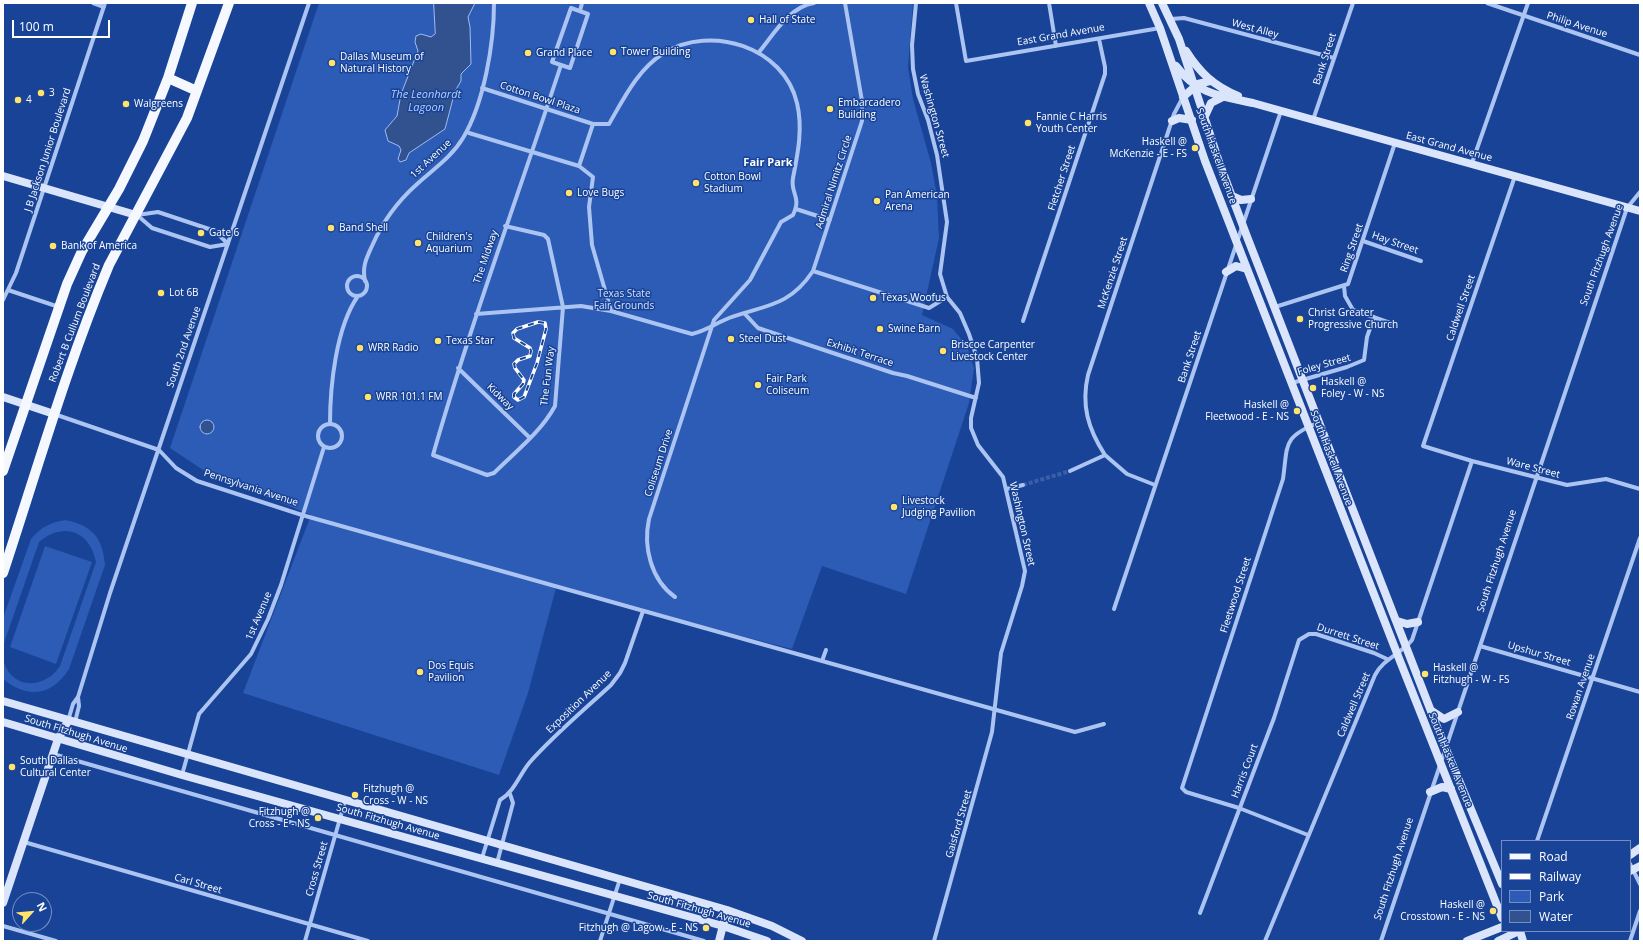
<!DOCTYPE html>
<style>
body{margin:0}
#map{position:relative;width:1643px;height:944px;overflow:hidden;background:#184397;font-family:"Open Sans",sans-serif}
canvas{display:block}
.frame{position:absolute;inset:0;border:4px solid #fff;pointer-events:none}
.legend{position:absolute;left:1501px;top:840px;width:130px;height:92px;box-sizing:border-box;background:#184397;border:1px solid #748ec1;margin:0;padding:5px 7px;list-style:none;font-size:12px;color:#fff}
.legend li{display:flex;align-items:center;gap:8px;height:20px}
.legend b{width:20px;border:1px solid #748ec1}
.north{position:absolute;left:12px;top:892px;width:40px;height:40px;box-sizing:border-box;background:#184397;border:1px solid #748ec1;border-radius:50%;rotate:63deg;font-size:11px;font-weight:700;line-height:16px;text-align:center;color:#fff}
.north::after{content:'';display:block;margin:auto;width:14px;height:18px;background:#ffe36b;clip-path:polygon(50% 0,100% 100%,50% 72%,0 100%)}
.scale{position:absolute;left:12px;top:20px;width:98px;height:18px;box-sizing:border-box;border:2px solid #fff;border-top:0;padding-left:5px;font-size:12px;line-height:14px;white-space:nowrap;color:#fff;-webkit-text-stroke:3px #184397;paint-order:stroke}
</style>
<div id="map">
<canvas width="1643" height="944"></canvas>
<div class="frame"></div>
<ul class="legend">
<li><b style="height:5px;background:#f5f8ff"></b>Road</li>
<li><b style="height:5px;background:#fff"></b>Railway</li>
<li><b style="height:11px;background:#2c5cb6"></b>Park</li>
<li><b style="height:11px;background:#32518f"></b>Water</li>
</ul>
<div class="north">N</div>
<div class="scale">100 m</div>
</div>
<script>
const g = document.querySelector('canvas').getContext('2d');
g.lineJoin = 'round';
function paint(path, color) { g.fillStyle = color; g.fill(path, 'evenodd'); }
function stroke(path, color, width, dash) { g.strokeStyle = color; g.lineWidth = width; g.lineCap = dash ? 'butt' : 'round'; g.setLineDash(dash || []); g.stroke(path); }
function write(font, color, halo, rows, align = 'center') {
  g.font = font + ' "Open Sans",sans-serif'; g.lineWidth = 3; g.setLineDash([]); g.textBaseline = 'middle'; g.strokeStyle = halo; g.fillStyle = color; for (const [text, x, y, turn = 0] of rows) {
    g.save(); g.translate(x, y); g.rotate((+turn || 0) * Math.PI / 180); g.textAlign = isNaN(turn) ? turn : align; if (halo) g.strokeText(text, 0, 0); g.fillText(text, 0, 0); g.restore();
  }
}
const green = new Path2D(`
 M 319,3 L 913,3 L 908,67 L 913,99 L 931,163 L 937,196 L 939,238 L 922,315 L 953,329 L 967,346 L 974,368 L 969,403 L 906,594 L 822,566 L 792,649 L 556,588 L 528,693 L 499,775 L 243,693 L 311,515 L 206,472 L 170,448 Z
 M 65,520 C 92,525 103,538 105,565 L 69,669 C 52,696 28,699 3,679 L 3,659 C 11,690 44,690 60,666 L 96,562 C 90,531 63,521 39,542 L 3,646 L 3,618 L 31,539 C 41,527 49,523 65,520 Z
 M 45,546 L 92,562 L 56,664 L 10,647 Z`);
const water = new Path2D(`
 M 434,3 L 475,3 L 468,17 L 470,27 L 471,64 L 461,74 L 461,81 L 455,91 L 445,129 L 409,153 L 406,160 L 400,162 L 398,159 L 401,150 L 399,146 L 388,141 L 385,130 L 397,116 L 401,94 L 418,51 L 415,42 L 416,36 L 421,34 L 431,37 L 435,34 Z
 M200 427a7 7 0 1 1 14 0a7 7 0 1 1-14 0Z`);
const streetTunnel = new Path2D(`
 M 1023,485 L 1070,471`);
const street = new Path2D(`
 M 93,3 L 104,7
 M 916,3 L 912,45 L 913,69 L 918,94 L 928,120 L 937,155 L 947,222 L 940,274 L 947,297 L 960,313 L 969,334 L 977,358 L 979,383 L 971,418 L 971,428 L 978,445 L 1003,477 L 1025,571 L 1022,586 L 1001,653 L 992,732 L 934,941
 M 956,3 L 966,61 L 1160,28
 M 1049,3 L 1056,46
 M 1487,3 L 1640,55
 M 571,8 L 588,14 L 570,68 L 552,62 Z
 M 580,11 L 582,3
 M 1171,19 L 1184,18 L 1334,58
 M 759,52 C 774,34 789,7 814,3
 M 482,88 L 593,124
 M 1313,120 L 1353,3
 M 469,133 L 579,166
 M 1472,163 L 1528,3
 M 1515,176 L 1423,446 L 1472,461 L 1567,485 L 1606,479 L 1640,489
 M 796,209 L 830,220
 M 137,215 L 152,228 L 210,247 L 228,244
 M 137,215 L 158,212 L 215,231 L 228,244
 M 505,226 L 544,235 L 548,239 L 563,307 L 555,406 C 541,432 515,452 494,473 L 487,475 L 433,455 C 471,323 518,196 561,65
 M 1363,241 L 1421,261
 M 813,271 L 862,121 L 862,101 L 845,3
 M347 286a10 10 0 1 1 20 0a10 10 0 1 1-20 0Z
 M 365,281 C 362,267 366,259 372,246 C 382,223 397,202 416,185 C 432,170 451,158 463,138 C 484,103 494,44 494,3
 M 1344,286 L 1345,296 L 1353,310 L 1396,325
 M 8,290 L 59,307
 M 3,300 L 16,273 L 105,3
 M 1275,307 L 1348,284 L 1395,143
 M 611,311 L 592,245 L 589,207 L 593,177 L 579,166 L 593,124 L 609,124 C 624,98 638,69 664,53 C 711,24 784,47 797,103 C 803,128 798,153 793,178 C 790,194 802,196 793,215 L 781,222 L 750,280 L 714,320 L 649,519 C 643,547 651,580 675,597
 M 744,313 L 758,328 L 893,373 L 907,376 L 976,398
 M 476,314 L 581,306 L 611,311 L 692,334 C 706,331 716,323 729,318 C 765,305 789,307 813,271 L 929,308 L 947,297
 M 1023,321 L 1105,74 L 1105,67 L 1099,39
 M 458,368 L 530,438
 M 1292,383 L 1347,367 L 1364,360 L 1367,337 L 1374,317
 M 54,414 L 159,450 L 176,468 L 197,481 L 302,515 L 1075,732 L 1104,724
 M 330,424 C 330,386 336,327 358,296
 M318 436a12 12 0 1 1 24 0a12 12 0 1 1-24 0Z
 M 1105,455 C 1088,429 1081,405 1088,375 L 1174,114 L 1183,97
 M 1070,471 L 1105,455 L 1127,474 L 1155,485
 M 1006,489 L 1023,485
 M 1114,609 L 1281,111
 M 1480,646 L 1640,692
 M 822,661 L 826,650
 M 68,721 L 73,704 L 78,697 L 110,593 L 309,3
 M 75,722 L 79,706 L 78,697
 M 53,754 L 704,941
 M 182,775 L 199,714 L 251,654 L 268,619 L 281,585 L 324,447
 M 1308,835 L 1239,808 L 1186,792 L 1182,788 L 1283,479 C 1288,444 1282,437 1320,422
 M 1537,841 L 1640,538
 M 24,842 L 368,941
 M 482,858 L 500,800 C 515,791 519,775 530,762 C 555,734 584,710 611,685 L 620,673 L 625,663 L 643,611
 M 497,863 L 513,803 L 510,794
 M 1630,864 L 1640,884
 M 1200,913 L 1274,718 L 1299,640 L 1309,634 L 1316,634 L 1374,653 L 1387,659
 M 3,926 L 56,941
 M 305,941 L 345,801
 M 600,941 L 620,879
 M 1265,941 L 1375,675 C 1383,659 1401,654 1412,640 L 1472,461
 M 1381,941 L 1622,223 L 1627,208 L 1640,192
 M 1630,941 L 1640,911`);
const secondary = new Path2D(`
 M 1149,3 L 1160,28 L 1205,161 L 1400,661 L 1502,918
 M 1162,3 L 1179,39 L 1219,162 L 1246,234 L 1441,737 L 1502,884
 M 1186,51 C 1200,73 1214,86 1238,96
 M 1176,66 C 1197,94 1220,96 1253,103 L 1640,211
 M 1183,97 L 1198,84 L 1210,81
 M 1205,116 L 1211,103 L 1223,97
 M 1172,121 L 1179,118 L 1192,120
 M 3,176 L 136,215
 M 1232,196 L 1241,200 L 1251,199
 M 1226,272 L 1236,266 L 1247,269
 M 3,397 L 54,414
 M 1397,621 L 1407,624 L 1418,622
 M 3,701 L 727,910 L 772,926 L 802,941
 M 1432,711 L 1444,719 L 1458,712
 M 3,722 L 182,775 L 723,926 L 767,941
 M 1430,792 L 1442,787 L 1451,789
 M 1630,855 L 1640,848
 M 1630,871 L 1640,866
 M 3,903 L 58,739 L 68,721
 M 1520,931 L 1523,941
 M 719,941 L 727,910
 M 1467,941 L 1502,927
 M 1498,941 L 1519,931`);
const primary = new Path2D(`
 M 168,78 L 197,91
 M 3,471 L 67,284 L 82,251 L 119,189 L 143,141 L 168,78 L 192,3
 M 3,573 C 37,470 67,365 109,265 L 187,118 L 229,3`);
const rail = new Path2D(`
 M 538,322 L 545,323 L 546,329 L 537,363 L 524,397 L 518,400 L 514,397 L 514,394 L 523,384 L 524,380 L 515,368 L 514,364 L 518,360 L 530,356 L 531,351 L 530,348 L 514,338 L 513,333 L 517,329 Z`);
const markers = [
 [751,20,4,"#ffe36b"],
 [613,52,4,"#ffe36b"],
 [528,53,4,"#ffe36b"],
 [332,63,4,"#ffe36b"],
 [41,93,4,"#ffe36b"],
 [18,100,4,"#ffe36b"],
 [126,104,4,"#ffe36b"],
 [830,109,4,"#ffe36b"],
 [1028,123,4,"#ffe36b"],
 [1195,148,4,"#ffe36b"],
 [696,183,4,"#ffe36b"],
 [569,193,4,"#ffe36b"],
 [877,201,4,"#ffe36b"],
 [331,228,4,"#ffe36b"],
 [201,233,4,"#ffe36b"],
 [418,243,4,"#ffe36b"],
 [53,246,4,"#ffe36b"],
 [161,293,4,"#ffe36b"],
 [873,298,4,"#ffe36b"],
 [1300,319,4,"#ffe36b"],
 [880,329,4,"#ffe36b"],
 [731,339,4,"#ffe36b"],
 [438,341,4,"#ffe36b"],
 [360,348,4,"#ffe36b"],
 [943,351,4,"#ffe36b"],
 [758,385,4,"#ffe36b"],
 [1313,388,4,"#ffe36b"],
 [368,397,4,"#ffe36b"],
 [1297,411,4,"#ffe36b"],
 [894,507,4,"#ffe36b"],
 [420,672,4,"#ffe36b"],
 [1425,674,4,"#ffe36b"],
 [12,767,4,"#ffe36b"],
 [355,795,4,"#ffe36b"],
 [318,818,4,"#ffe36b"],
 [1493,911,4,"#ffe36b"],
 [706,928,4,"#ffe36b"]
];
const poiNames = [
 ["Hall of State",759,20],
 ["Tower Building",621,52],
 ["Grand Place",536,53],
 ["Dallas Museum of",340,57],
 ["Natural History",340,69],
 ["3",49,93],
 ["4",26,100],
 ["Embarcadero",838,103],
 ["Building",838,115],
 ["Walgreens",134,104],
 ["Fannie C Harris",1036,117],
 ["Youth Center",1036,129],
 ["Haskell @",1187,142,"right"],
 ["McKenzie - E - FS",1187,154,"right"],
 ["Cotton Bowl",704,177],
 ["Stadium",704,189],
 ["Love Bugs",577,193],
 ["Pan American",885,195],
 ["Arena",885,207],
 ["Band Shell",339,228],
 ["Gate 6",209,233],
 ["Children's",426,237],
 ["Aquarium",426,249],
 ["Bank of America",61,246],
 ["Lot 6B",169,293],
 ["Texas Woofus",881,298],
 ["Christ Greater",1308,313],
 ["Progressive Church",1308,325],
 ["Swine Barn",888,329],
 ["Steel Dust",739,339],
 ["Texas Star",446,341],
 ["Briscoe Carpenter",951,345],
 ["Livestock Center",951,357],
 ["WRR Radio",368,348],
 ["Fair Park",766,379],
 ["Coliseum",766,391],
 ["Haskell @",1321,382],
 ["Foley - W - NS",1321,394],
 ["WRR 101.1 FM",376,397],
 ["Haskell @",1289,405,"right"],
 ["Fleetwood - E - NS",1289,417,"right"],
 ["Livestock",902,501],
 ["Judging Pavilion",902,513],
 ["Dos Equis",428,666],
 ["Pavilion",428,678],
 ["Haskell @",1433,668],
 ["Fitzhugh - W - FS",1433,680],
 ["South Dallas",20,761],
 ["Cultural Center",20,773],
 ["Fitzhugh @",363,789],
 ["Cross - W - NS",363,801],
 ["Fitzhugh @",310,812,"right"],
 ["Cross - E - NS",310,824,"right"],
 ["Haskell @",1485,905,"right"],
 ["Crosstown - E - NS",1485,917,"right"],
 ["Fitzhugh @ Lagow - E - NS",698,928,"right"]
];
const streetNames = [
 ["Philip Avenue",1577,25,18],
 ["West Alley",1255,29,15],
 ["East Grand Avenue",1061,35,-10],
 ["Bank Street",1325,59,-72],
 ["Cotton Bowl Plaza",540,98,18],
 ["Washington Street",934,116,74],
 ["East Grand Avenue",1449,147,15],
 ["J B Jackson Junior Boulevard",48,150,-72],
 ["South Haskell Avenue",1216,156,70],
 ["1st Avenue",431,159,-43],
 ["Fletcher Street",1062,178,-72],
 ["Admiral Nimitz Circle",834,182,-72],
 ["Hay Street",1395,243,19],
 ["Ring Street",1352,248,-71],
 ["South Fitzhugh Avenue",1602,255,-70],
 ["The Midway",486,257,-71],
 ["McKenzie Street",1113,273,-72],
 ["Caldwell Street",1461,308,-71],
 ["Robert B Cullum Boulevard",75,323,-69],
 ["South 2nd Avenue",184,347,-71],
 ["Exhibit Terrace",860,353,18],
 ["Bank Street",1190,357,-72],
 ["Foley Street",1324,365,-16],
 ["The Fun Way",548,376,-83],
 ["Kidway",500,397,44],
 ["South Haskell Avenue",1331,458,69],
 ["Coliseum Drive",659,463,-72],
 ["Ware Street",1533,468,15],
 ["Pennsylvania Avenue",251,488,18],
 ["Washington Street",1022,524,77],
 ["South Fitzhugh Avenue",1497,561,-72],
 ["Fleetwood Street",1236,595,-72],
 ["1st Avenue",259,616,-67],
 ["Durrett Street",1348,637,18],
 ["Upshur Street",1539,654,16],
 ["Rowan Avenue",1581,687,-71],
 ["Exposition Avenue",579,702,-44],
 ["Caldwell Street",1354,705,-67],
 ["South Fitzhugh Avenue",76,734,17],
 ["South Haskell Avenue",1450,760,68],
 ["Harris Court",1245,771,-69],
 ["South Fitzhugh Avenue",388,822,16],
 ["Gaisford Street",959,824,-74],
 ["Cross Street",317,869,-74],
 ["South Fitzhugh Avenue",1394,869,-72],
 ["Carl Street",198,884,16],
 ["South Fitzhugh Avenue",699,910,16]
];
const parkNames = [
 ["Texas State",624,294],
 ["Fair Grounds",624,306]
];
const waterNames = [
 ["The Leonhardt",426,95],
 ["Lagoon",426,108]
];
const neighbourhoodNames = [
 ["Fair Park",768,163]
];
paint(green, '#2c5cb6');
paint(water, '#32518f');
stroke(water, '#9ebdf3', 1);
stroke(streetTunnel, '#3b5fa7', 4, [4, 2]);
stroke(street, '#abc4f1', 4);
stroke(secondary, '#dae5fc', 8);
stroke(primary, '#f5f8ff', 10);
stroke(rail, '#fff', 3.5);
stroke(rail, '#184397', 2, [6]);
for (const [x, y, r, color] of markers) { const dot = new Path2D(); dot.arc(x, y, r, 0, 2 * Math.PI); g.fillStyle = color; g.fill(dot); stroke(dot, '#184397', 1.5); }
write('10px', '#fff', '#184397', poiNames, 'left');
write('10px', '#fff', '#184397', streetNames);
write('10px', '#d3e1fc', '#184397', parkNames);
write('italic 11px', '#b8cff8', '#184397', waterNames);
write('bold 11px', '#fff', '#184397', neighbourhoodNames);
</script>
